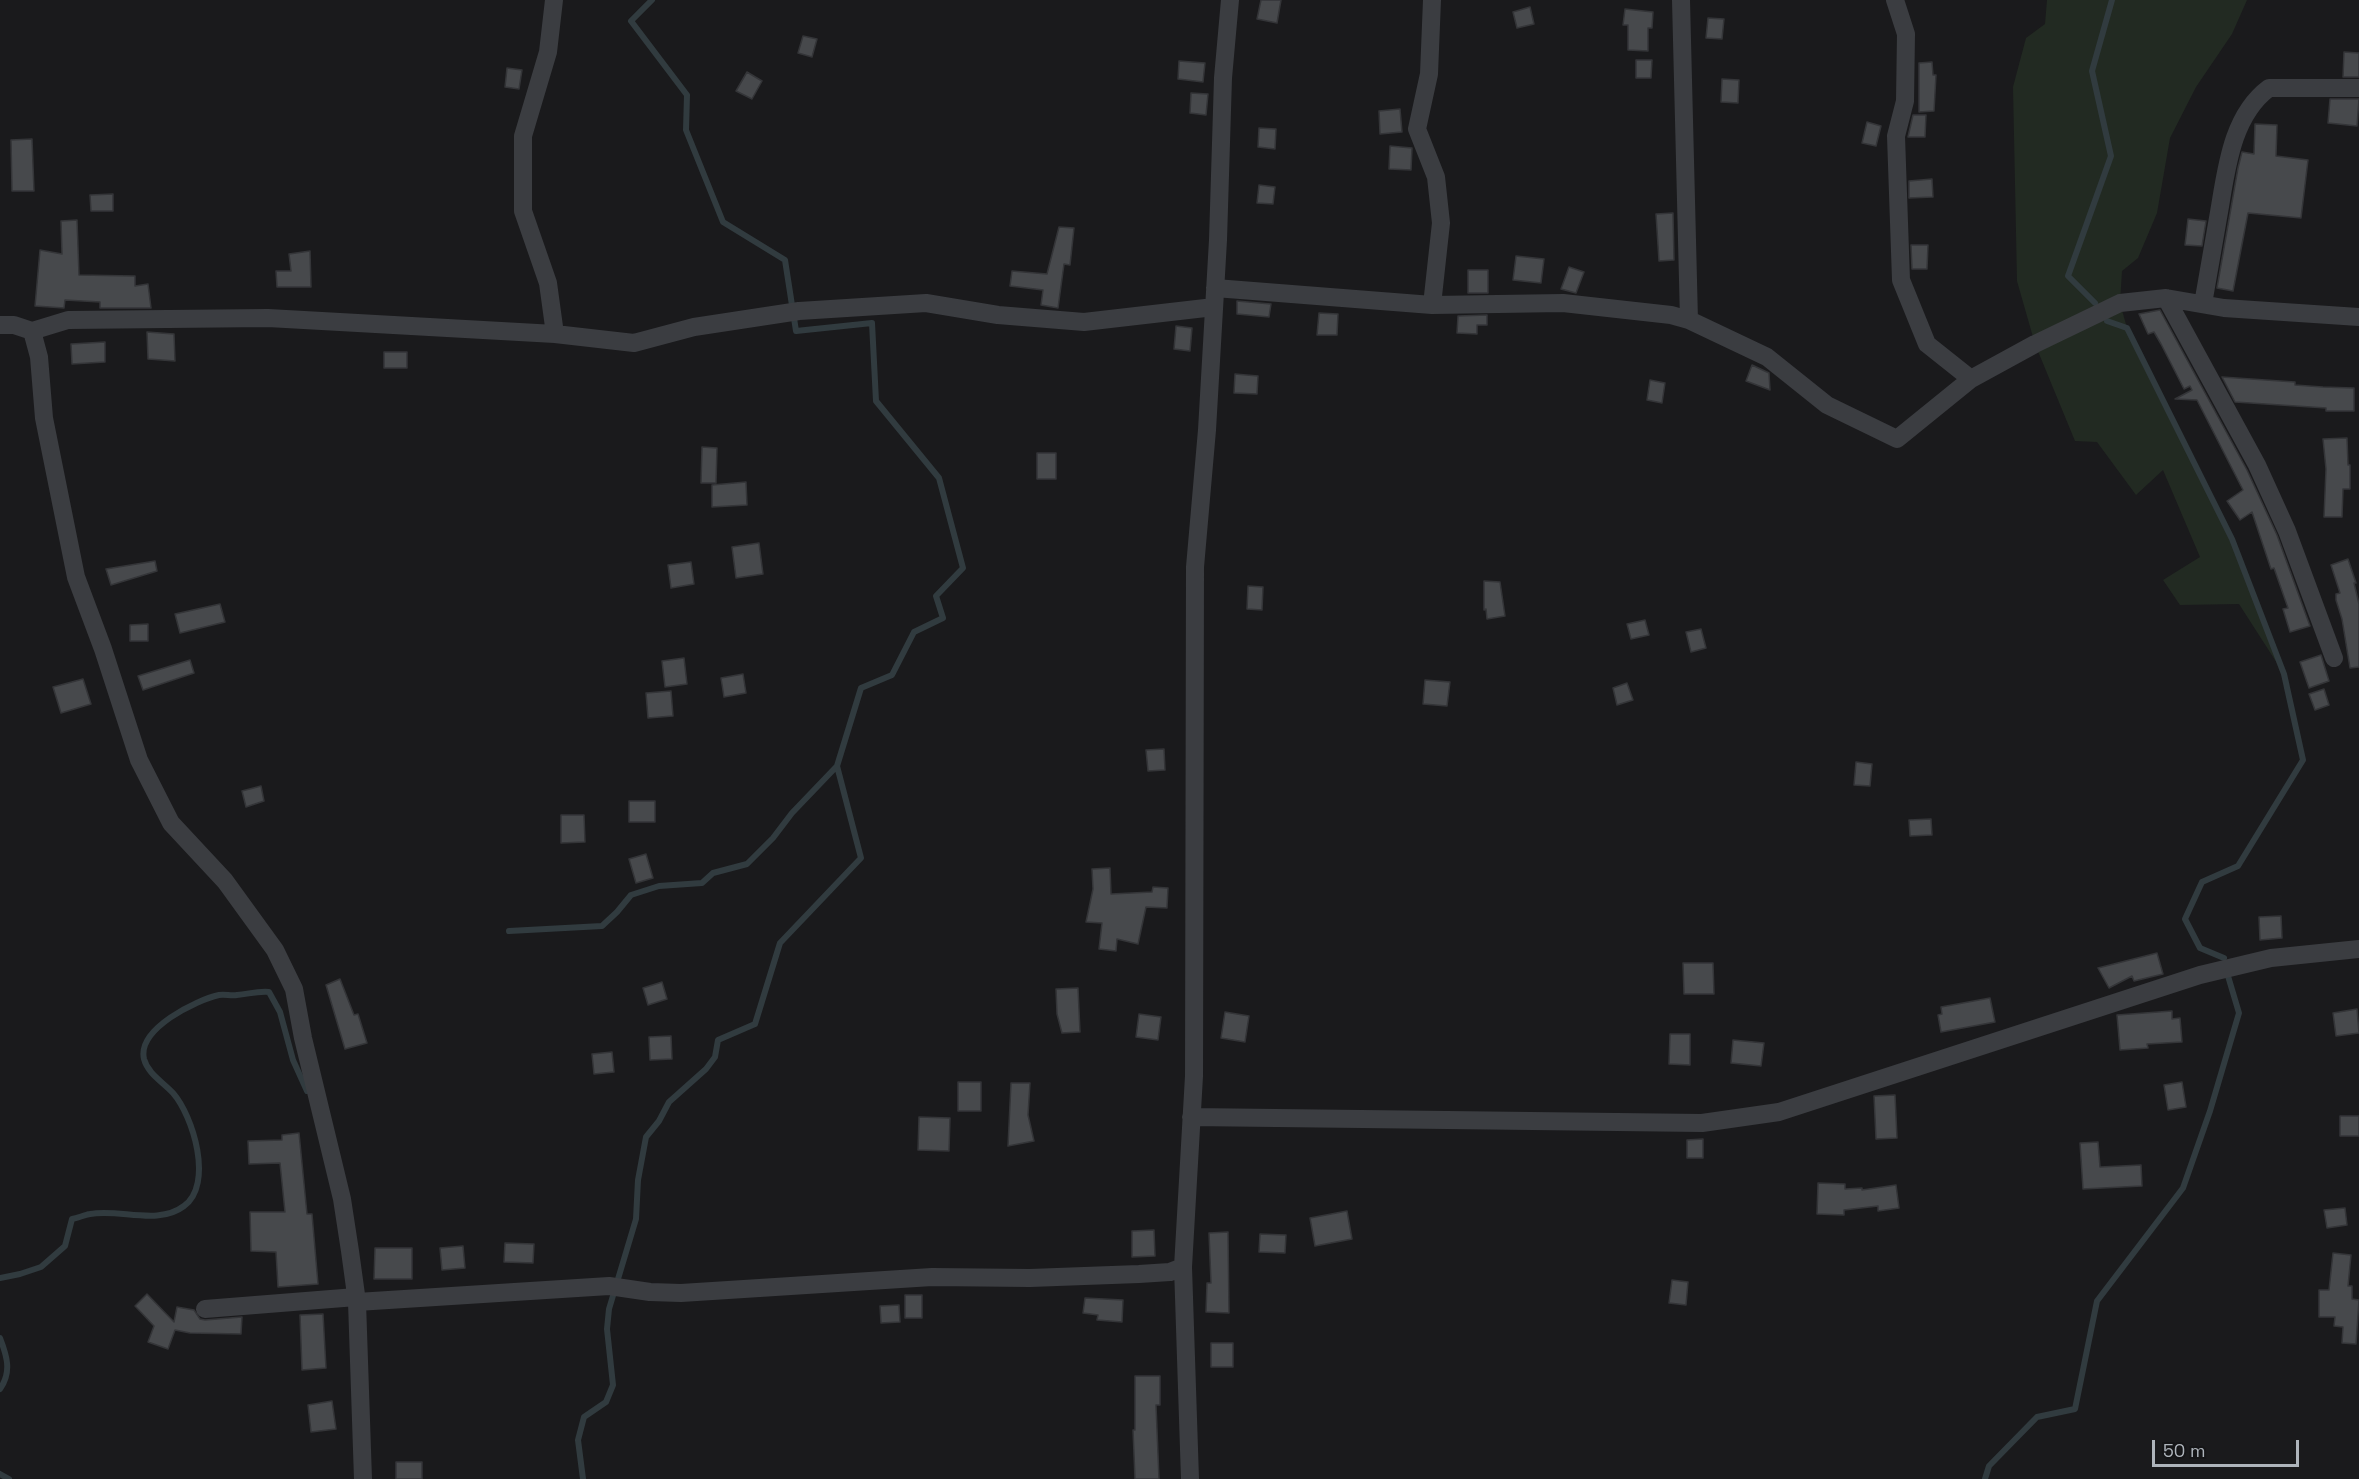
<!DOCTYPE html>
<style>
body{margin:0}
#map{position:relative;width:2359px;height:1479px;overflow:hidden;background:#1a1a1c;font-family:"Space Grotesk",sans-serif}
canvas{display:block}
.scale{position:absolute;left:2152px;top:1440px;width:147px;height:27px;box-sizing:border-box;border:3px solid #aeb4bb;border-top:0;padding-left:8px;font-size:18px;line-height:21px;white-space:nowrap;color:#aeb4bb;-webkit-text-stroke:4px #151517;paint-order:stroke}
</style>
<div id="map">
<canvas width="2359" height="1479"></canvas>
<div class="scale">50 m</div>
</div>
<script>
const g = document.querySelector('canvas').getContext('2d');
g.lineJoin = 'round';
function paint(path, color) { g.fillStyle = color; g.fill(path, 'evenodd'); }
function stroke(path, color, width, dash) { g.strokeStyle = color; g.lineWidth = width; g.lineCap = dash ? 'butt' : 'round'; g.setLineDash(dash || []); g.stroke(path); }
const green = new Path2D(`
 M 2047,0 L 2247,0 L 2232,34 L 2196,87 L 2170,138 L 2157,213 L 2138,258 L 2122,271 L 2120,303 L 2127,328 L 2232,539 L 2284,674 L 2239,604 L 2180,605 L 2163,580 L 2200,557 L 2163,470 L 2136,495 L 2097,442 L 2075,441 L 2035,344 L 2017,281 L 2013,87 L 2026,38 L 2045,24 Z`);
const stream = new Path2D(`
 M 2095,303 L 2068,276 L 2111,156 L 2092,71 L 2112,0
 M 2107,321 L 2127,328 L 2232,539 L 2284,674 L 2303,760 L 2238,866 L 2202,882 L 2185,919 L 2200,948 L 2224,958
 M 509,931 L 602,926 L 617,912 L 631,895 L 659,886 L 702,883 L 713,873 L 747,864 L 773,838 L 792,813 L 837,766
 M 0,1278 L 20,1274 L 41,1267 L 65,1246 L 72,1219 C 78,1218 84,1215 90,1214 C 119,1208 158,1226 184,1206 C 214,1184 193,1116 173,1093 C 163,1082 148,1074 144,1059 C 137,1029 196,1000 219,995 C 225,994 231,996 237,995 C 249,994 257,991 269,992 L 280,1012 L 293,1060 L 307,1091
 M 0,1338 C 7,1356 12,1372 0,1389
 M 0,1474 L 9,1479
 M 583,1479 L 578,1440 L 584,1417 L 606,1402 L 613,1385 L 607,1329 L 609,1309 L 636,1219 L 638,1180 L 646,1137 L 659,1121 L 669,1102 L 706,1069 L 715,1057 L 718,1040 L 755,1024 L 780,943 L 861,858 L 837,766 L 861,688 L 892,675 L 914,632 L 943,618 L 936,596 L 963,568 L 939,478 L 876,401 L 872,323 L 796,331 L 785,260 L 723,222 L 686,130 L 687,95 L 631,21 L 652,0
 M 1985,1479 L 1989,1466 L 2037,1417 L 2075,1409 L 2097,1301 L 2183,1188 L 2210,1111 L 2239,1013 L 2228,976`);
const building = new Path2D(`
 M 1261,0 L 1281,0 L 1277,23 L 1257,19 Z
 M 1530,7 L 1534,24 L 1517,28 L 1513,12 Z
 M 1625,9 L 1653,12 L 1652,28 L 1648,28 L 1648,51 L 1628,50 L 1628,25 L 1623,25 Z
 M 1708,18 L 1724,19 L 1722,39 L 1706,38 Z
 M 803,36 L 817,39 L 812,57 L 798,53 Z
 M 2344,52 L 2359,53 L 2359,77 L 2343,77 Z
 M 1636,60 L 1652,60 L 1651,78 L 1636,78 Z
 M 1179,61 L 1205,63 L 1203,82 L 1178,79 Z
 M 1932,62 L 1933,75 L 1936,75 L 1934,111 L 1919,112 L 1919,63 Z
 M 507,68 L 522,70 L 519,89 L 505,87 Z
 M 747,72 L 762,81 L 752,99 L 736,91 Z
 M 1722,79 L 1739,80 L 1738,103 L 1721,102 Z
 M 1191,93 L 1208,94 L 1206,115 L 1190,113 Z
 M 2330,99 L 2359,99 L 2357,126 L 2328,123 Z
 M 1400,109 L 1402,132 L 1380,134 L 1379,111 Z
 M 1913,115 L 1926,115 L 1925,137 L 1908,137 Z
 M 1867,122 L 1881,126 L 1876,146 L 1862,143 Z
 M 2255,124 L 2277,125 L 2276,156 L 2308,160 L 2301,218 L 2248,213 L 2233,291 L 2217,288 L 2238,168 L 2242,152 L 2254,154 Z
 M 1259,128 L 1276,129 L 1275,149 L 1258,147 Z
 M 32,139 L 34,191 L 12,191 L 11,140 Z
 M 1390,146 L 1412,148 L 1411,170 L 1389,169 Z
 M 1932,179 L 1933,197 L 1909,198 L 1909,181 Z
 M 1259,185 L 1275,187 L 1273,204 L 1257,203 Z
 M 113,194 L 113,211 L 91,211 L 90,195 Z
 M 1673,213 L 1674,260 L 1659,261 L 1656,214 Z
 M 2188,219 L 2206,221 L 2202,246 L 2185,245 Z
 M 77,220 L 79,275 L 135,276 L 135,286 L 148,284 L 151,308 L 100,308 L 100,302 L 65,300 L 64,308 L 35,306 L 40,250 L 62,254 L 61,221 Z
 M 1059,227 L 1074,228 L 1070,265 L 1064,264 L 1058,308 L 1041,305 L 1043,290 L 1010,286 L 1012,271 L 1047,274 Z
 M 1911,245 L 1928,245 L 1927,269 L 1912,269 Z
 M 310,251 L 311,287 L 277,287 L 276,271 L 291,271 L 289,254 Z
 M 1516,256 L 1544,259 L 1541,283 L 1513,280 Z
 M 1569,267 L 1584,272 L 1576,293 L 1561,289 Z
 M 1468,270 L 1488,270 L 1488,293 L 1468,293 Z
 M 1237,301 L 1271,304 L 1269,317 L 1237,314 Z
 M 2160,310 L 2247,470 L 2277,535 L 2310,626 L 2290,632 L 2283,609 L 2288,608 L 2274,568 L 2271,569 L 2252,512 L 2240,520 L 2227,501 L 2243,490 L 2197,400 L 2175,399 L 2192,390 L 2190,386 L 2184,389 L 2161,344 L 2154,332 L 2148,334 L 2139,314 Z
 M 1319,313 L 1338,314 L 1337,335 L 1317,335 Z
 M 1487,315 L 1487,325 L 1477,325 L 1477,334 L 1457,333 L 1458,316 Z
 M 1176,326 L 1192,328 L 1190,351 L 1174,349 Z
 M 147,332 L 174,334 L 175,361 L 148,359 Z
 M 105,342 L 105,362 L 72,364 L 71,344 Z
 M 384,352 L 407,352 L 407,368 L 384,368 Z
 M 1752,365 L 1769,373 L 1770,390 L 1746,381 Z
 M 1235,374 L 1258,376 L 1257,394 L 1234,393 Z
 M 2222,377 L 2295,382 L 2295,385 L 2323,387 L 2354,388 L 2354,411 L 2326,411 L 2326,408 L 2235,402 Z
 M 1650,380 L 1665,383 L 1662,403 L 1647,400 Z
 M 2347,438 L 2348,465 L 2350,465 L 2350,489 L 2343,489 L 2342,517 L 2324,517 L 2326,469 L 2323,439 Z
 M 702,447 L 717,448 L 716,483 L 701,483 Z
 M 1037,453 L 1056,453 L 1056,479 L 1037,479 Z
 M 746,482 L 747,505 L 712,507 L 712,485 Z
 M 759,543 L 763,574 L 736,578 L 732,547 Z
 M 2348,559 L 2356,583 L 2354,583 L 2359,604 L 2359,667 L 2350,668 L 2342,619 L 2336,600 L 2336,594 L 2340,593 L 2331,565 Z
 M 155,561 L 157,571 L 111,585 L 106,569 Z
 M 691,562 L 694,584 L 671,588 L 668,565 Z
 M 1484,581 L 1500,582 L 1505,616 L 1487,619 L 1486,609 L 1484,610 Z
 M 1248,586 L 1263,587 L 1262,610 L 1247,609 Z
 M 220,604 L 225,622 L 180,633 L 175,614 Z
 M 1645,620 L 1649,635 L 1631,639 L 1627,624 Z
 M 148,624 L 148,641 L 130,641 L 130,625 Z
 M 1701,629 L 1706,648 L 1691,652 L 1686,632 Z
 M 2321,655 L 2329,681 L 2309,688 L 2300,662 Z
 M 684,658 L 687,684 L 665,687 L 662,661 Z
 M 190,660 L 194,673 L 143,690 L 138,676 Z
 M 743,674 L 746,693 L 724,697 L 721,678 Z
 M 83,679 L 91,704 L 61,713 L 53,687 Z
 M 1425,680 L 1450,682 L 1447,706 L 1423,704 Z
 M 1627,683 L 1633,700 L 1617,705 L 1613,688 Z
 M 2324,689 L 2329,705 L 2315,710 L 2309,694 Z
 M 671,691 L 673,716 L 648,718 L 646,693 Z
 M 1164,749 L 1165,770 L 1148,771 L 1146,750 Z
 M 1856,762 L 1872,764 L 1870,786 L 1854,785 Z
 M 261,786 L 264,801 L 246,807 L 242,791 Z
 M 629,801 L 655,801 L 655,822 L 629,822 Z
 M 561,815 L 584,815 L 585,842 L 561,843 Z
 M 1931,819 L 1932,835 L 1910,836 L 1909,820 Z
 M 646,854 L 653,878 L 636,883 L 629,859 Z
 M 1110,868 L 1111,894 L 1152,892 L 1153,887 L 1168,888 L 1167,908 L 1146,907 L 1138,944 L 1117,939 L 1116,951 L 1099,949 L 1102,923 L 1086,922 L 1093,889 L 1092,869 Z
 M 2281,916 L 2282,938 L 2260,940 L 2259,917 Z
 M 2157,953 L 2163,974 L 2134,981 L 2132,976 L 2109,988 L 2098,968 Z
 M 1683,963 L 1713,963 L 1714,994 L 1684,994 Z
 M 340,979 L 354,1015 L 358,1014 L 367,1043 L 345,1049 L 326,985 Z
 M 662,982 L 667,999 L 648,1005 L 643,988 Z
 M 1078,988 L 1080,1032 L 1062,1033 L 1057,1014 L 1056,989 Z
 M 1990,998 L 1995,1022 L 1941,1032 L 1938,1015 L 1942,1014 L 1941,1007 Z
 M 2357,1009 L 2359,1033 L 2336,1036 L 2333,1013 Z
 M 2172,1011 L 2172,1019 L 2180,1018 L 2182,1042 L 2147,1044 L 2148,1048 L 2120,1050 L 2117,1015 Z
 M 1225,1012 L 1249,1016 L 1245,1042 L 1221,1038 Z
 M 1139,1014 L 1161,1017 L 1158,1040 L 1136,1037 Z
 M 1670,1034 L 1690,1034 L 1690,1065 L 1669,1064 Z
 M 671,1036 L 672,1059 L 650,1060 L 649,1037 Z
 M 1733,1040 L 1764,1043 L 1761,1066 L 1731,1063 Z
 M 612,1052 L 614,1072 L 594,1074 L 592,1054 Z
 M 958,1082 L 981,1082 L 981,1111 L 958,1111 Z
 M 2182,1082 L 2186,1107 L 2168,1110 L 2164,1085 Z
 M 1011,1083 L 1030,1083 L 1028,1115 L 1034,1141 L 1008,1146 Z
 M 1895,1095 L 1897,1138 L 1876,1139 L 1874,1096 Z
 M 2340,1116 L 2359,1116 L 2359,1136 L 2340,1136 Z
 M 919,1117 L 950,1118 L 949,1151 L 918,1150 Z
 M 299,1133 L 307,1214 L 312,1214 L 318,1284 L 278,1287 L 276,1252 L 251,1251 L 250,1212 L 285,1212 L 280,1163 L 249,1164 L 248,1141 L 282,1140 L 282,1135 Z
 M 1703,1139 L 1703,1158 L 1687,1158 L 1687,1140 Z
 M 2098,1142 L 2100,1167 L 2141,1165 L 2142,1186 L 2083,1189 L 2080,1143 Z
 M 1818,1183 L 1845,1184 L 1845,1189 L 1862,1188 L 1862,1190 L 1896,1185 L 1899,1208 L 1878,1211 L 1878,1206 L 1844,1210 L 1844,1215 L 1817,1214 Z
 M 2345,1208 L 2347,1225 L 2327,1228 L 2324,1210 Z
 M 1347,1211 L 1352,1239 L 1315,1246 L 1310,1218 Z
 M 1154,1230 L 1155,1256 L 1132,1257 L 1132,1231 Z
 M 1228,1232 L 1229,1313 L 1206,1312 L 1207,1283 L 1211,1283 L 1209,1233 Z
 M 1260,1234 L 1286,1235 L 1285,1253 L 1259,1252 Z
 M 505,1243 L 534,1244 L 533,1263 L 504,1262 Z
 M 463,1246 L 465,1268 L 442,1270 L 440,1248 Z
 M 375,1248 L 412,1248 L 412,1279 L 374,1279 Z
 M 2333,1253 L 2351,1255 L 2348,1286 L 2352,1286 L 2352,1299 L 2359,1300 L 2356,1344 L 2342,1343 L 2343,1327 L 2334,1326 L 2335,1317 L 2319,1317 L 2319,1290 L 2329,1290 Z
 M 1672,1280 L 1688,1282 L 1686,1305 L 1669,1303 Z
 M 147,1294 L 174,1322 L 177,1307 L 194,1310 L 200,1319 L 205,1320 L 242,1317 L 241,1334 L 190,1333 L 175,1330 L 168,1349 L 148,1342 L 154,1326 L 135,1306 Z
 M 905,1295 L 922,1295 L 922,1318 L 905,1318 Z
 M 1085,1298 L 1123,1300 L 1122,1322 L 1097,1320 L 1098,1315 L 1083,1313 Z
 M 899,1305 L 900,1322 L 881,1323 L 880,1306 Z
 M 323,1314 L 326,1368 L 302,1370 L 300,1315 Z
 M 1211,1343 L 1233,1343 L 1233,1367 L 1211,1367 Z
 M 1135,1376 L 1160,1376 L 1160,1405 L 1156,1405 L 1159,1479 L 1135,1479 L 1133,1430 L 1135,1430 Z
 M 332,1401 L 336,1429 L 311,1432 L 308,1405 Z
 M 396,1462 L 422,1462 L 422,1479 L 396,1479 Z`);
const minor = new Path2D(`
 M 554,0 L 548,52 L 523,136 L 523,211 L 548,283 L 555,334
 M 1681,0 L 1689,320
 M 1895,0 L 1906,34 L 1905,101 L 1896,136 L 1901,280 L 1927,344 L 1971,379
 M 1215,288 L 1432,305 L 1563,303 L 1671,315 L 1689,320 L 1767,357 L 1827,405 L 1897,439 L 1971,379 L 2035,344 L 2120,303 L 2166,298 L 2224,308 L 2359,317
 M 2166,298 L 2257,465 L 2287,531 L 2334,658
 M 2203,304 C 2208,276 2213,247 2218,218 C 2226,174 2230,117 2269,88 L 2359,88
 M 1432,305 L 1441,223 L 1436,177 L 1417,129 L 1429,74 L 1432,0
 M 0,325 L 14,325 L 32,331 L 39,357 L 44,418 L 76,577 L 103,649 L 139,760 L 171,823 L 225,881 L 275,950 L 294,989 L 303,1038 L 342,1199 L 350,1251 L 357,1302 L 363,1479
 M 32,331 L 68,320 L 268,318 L 555,334 L 634,343 L 694,327 L 799,311 L 926,303 L 998,315 L 1084,322 L 1214,307
 M 1191,1117 L 1702,1123 L 1779,1112 L 2200,975 L 2271,958 L 2359,949
 M 357,1302 L 609,1286 L 650,1292 L 681,1293 L 932,1277 L 1030,1278 L 1139,1274 L 1170,1272 L 1183,1267
 M 205,1309 L 356,1297
 M 1190,1479 L 1183,1267 L 1194,1076 L 1195,567 L 1207,430 L 1218,240 L 1223,78 L 1230,0`);
paint(green, '#222a22');
stroke(stream, '#313b3f', 6);
paint(building, '#47494c');
stroke(building, '#343538', 1.5);
stroke(minor, '#3b3d41', 18);
</script>
